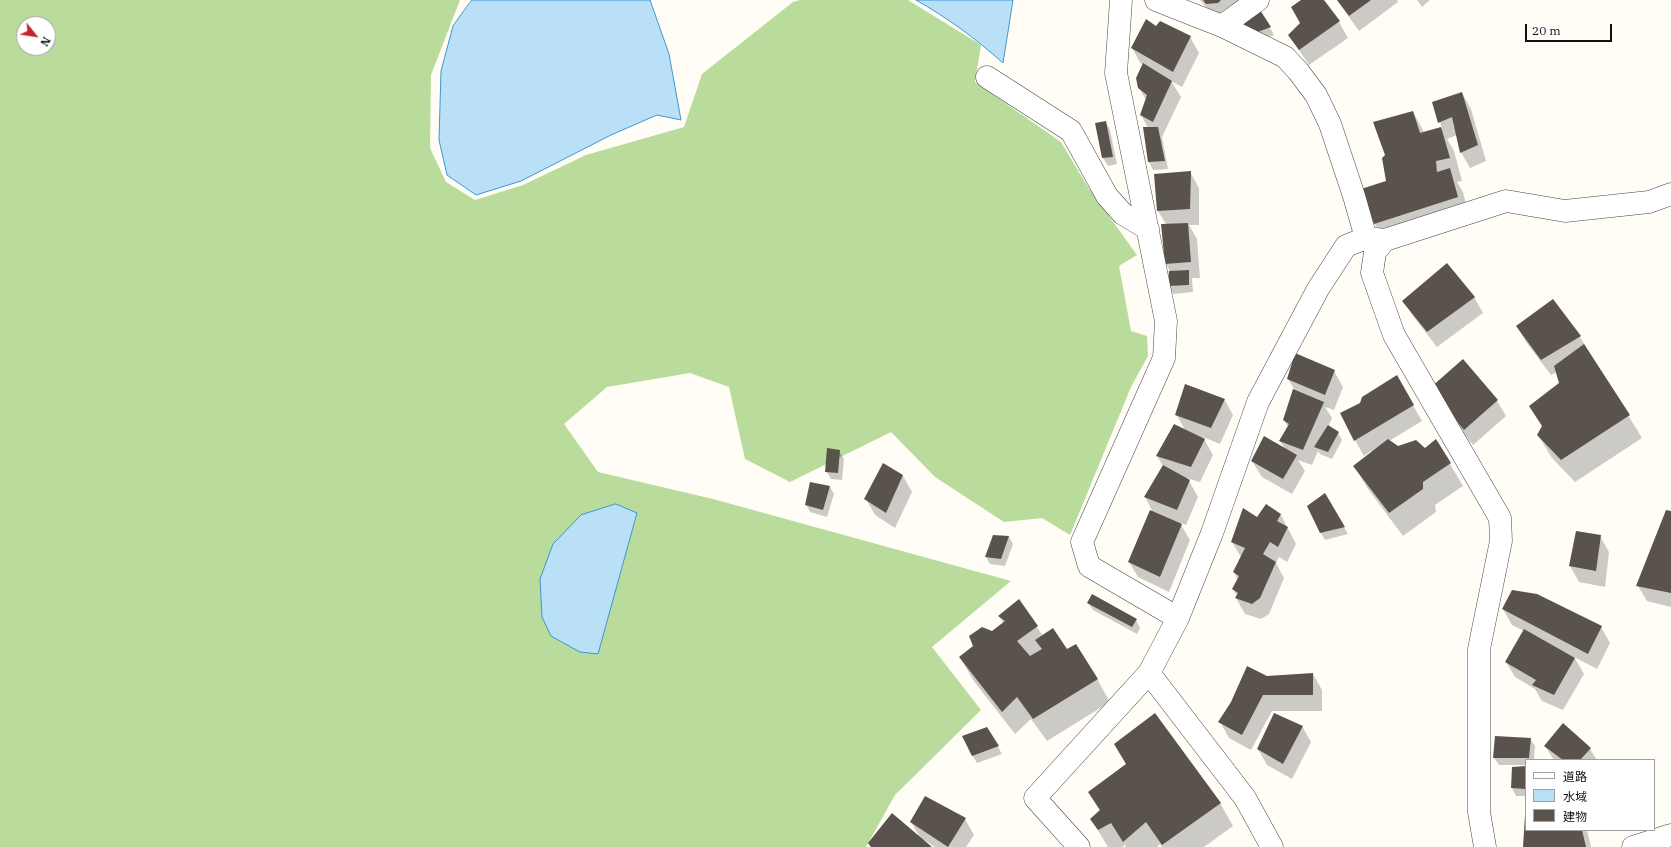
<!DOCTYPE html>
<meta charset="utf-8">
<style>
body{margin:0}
#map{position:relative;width:1671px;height:847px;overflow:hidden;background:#fffdf5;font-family:"IBM Plex Serif","Noto Sans JP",serif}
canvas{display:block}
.legend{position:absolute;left:1525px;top:759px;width:130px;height:72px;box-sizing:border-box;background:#fff;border:1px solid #a0a0a0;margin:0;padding:5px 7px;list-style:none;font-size:12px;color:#111}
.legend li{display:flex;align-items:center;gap:8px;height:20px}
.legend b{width:20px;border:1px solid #a0a0a0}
.north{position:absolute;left:16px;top:16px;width:40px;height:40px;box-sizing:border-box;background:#fff;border:1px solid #a0a0a0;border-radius:50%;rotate:120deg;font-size:11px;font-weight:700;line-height:16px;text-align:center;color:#111}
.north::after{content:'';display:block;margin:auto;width:14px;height:18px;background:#c4262e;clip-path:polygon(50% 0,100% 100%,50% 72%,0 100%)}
.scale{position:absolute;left:1525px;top:24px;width:87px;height:18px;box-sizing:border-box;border:2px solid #111;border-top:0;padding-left:5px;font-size:12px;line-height:14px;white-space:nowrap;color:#111;-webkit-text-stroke:3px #fff;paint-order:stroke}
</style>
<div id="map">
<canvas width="1671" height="847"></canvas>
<ul class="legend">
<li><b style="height:5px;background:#fff"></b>道路</li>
<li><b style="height:11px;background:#b9e0f7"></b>水域</li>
<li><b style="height:11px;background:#5a524d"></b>建物</li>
</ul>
<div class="north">N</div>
<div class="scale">20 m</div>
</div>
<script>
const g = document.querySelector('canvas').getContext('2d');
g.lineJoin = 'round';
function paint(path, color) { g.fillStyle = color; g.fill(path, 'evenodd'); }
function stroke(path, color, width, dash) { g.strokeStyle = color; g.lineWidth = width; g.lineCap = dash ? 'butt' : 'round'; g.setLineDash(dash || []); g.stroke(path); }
const forest = new Path2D(`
 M 0,0 L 460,0 L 431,75 L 430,148 L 446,182 L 475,200 L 523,185 L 586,155 L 684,127 L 702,74 L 793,2 L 800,0 L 908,0 L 981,45 L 975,82 L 1061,142 L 1088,187 L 1137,255 L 1119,266 L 1131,331 L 1147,336 L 1148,356 L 1131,387 L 1070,535 L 1042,518 L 1004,522 L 935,477 L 891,432 L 790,482 L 745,459 L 729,387 L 690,373 L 607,387 L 564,424 L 598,472 L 713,499 L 1011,581 L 932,647 L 981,710 L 895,795 L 866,847 L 0,847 ZM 24,24 L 48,24 L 48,48 L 24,48 Z`);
const water = new Path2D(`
 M 472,0 L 650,0 L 669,54 L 681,120 L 657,115 L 611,135 L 521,181 L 476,195 L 447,175 L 439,140 L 441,71 L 453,26 Z
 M 916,0 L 1013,0 L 1003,63 C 976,39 948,18 916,0 Z
 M 616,504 L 637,513 L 598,654 L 580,652 L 551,636 L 542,617 L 540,579 L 553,544 L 581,515 Z`);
const shadow = new Path2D(`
 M 1200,0 L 1259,0 L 1216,19 Z
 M 1303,0 L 1322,0 L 1339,22 L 1348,38 L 1309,65 L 1289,35 L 1301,23 Z
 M 1337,0 L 1397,0 L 1398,2 L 1359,31 Z
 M 1417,0 L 1430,0 L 1422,7 Z
 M 1260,11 L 1274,35 L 1255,43 Z
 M 1157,28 L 1190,37 L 1199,53 L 1182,87 L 1171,81 L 1181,97 L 1162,137 L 1168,169 L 1153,170 L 1149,162 L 1144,128 L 1148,128 L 1141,115 L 1146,100 L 1139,88 L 1143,65 L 1141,64 L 1132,48 Z
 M 1462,93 L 1471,109 L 1486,161 L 1470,168 L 1461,152 L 1457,135 L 1447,139 L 1454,151 L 1462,181 L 1457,182 L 1463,192 L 1470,220 L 1388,246 L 1375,224 L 1387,182 L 1413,112 L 1424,132 L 1442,128 L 1434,103 Z
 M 1106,122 L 1110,130 L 1117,164 L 1108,166 L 1103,158 L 1096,124 Z
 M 1190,172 L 1199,188 L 1199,225 L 1189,225 L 1197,239 L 1200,278 L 1192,278 L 1193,292 L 1173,294 L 1169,286 L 1170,271 L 1166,264 L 1166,224 L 1158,211 Z
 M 1474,297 L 1483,313 L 1437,347 L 1413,316 L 1404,301 Z
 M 1553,300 L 1580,337 L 1642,438 L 1575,482 L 1552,458 L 1538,435 L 1560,384 L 1557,372 L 1551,375 L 1526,342 L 1517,326 Z
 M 1334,371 L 1343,387 L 1334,410 L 1325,407 L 1332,418 L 1328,427 L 1338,433 L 1342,440 L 1332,459 L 1320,454 L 1318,451 L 1312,465 L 1298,460 L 1305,471 L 1292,494 L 1262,477 L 1252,461 L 1285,449 L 1280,441 L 1288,427 L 1284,420 L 1294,389 L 1288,379 Z
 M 1396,376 L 1422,421 L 1389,441 L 1398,448 L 1450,464 L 1463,486 L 1435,505 L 1436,512 L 1403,536 L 1368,489 L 1354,466 L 1372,453 L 1371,451 L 1364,456 L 1355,440 L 1361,403 Z
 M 1224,399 L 1233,415 L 1220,444 L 1203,437 L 1213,455 L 1200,482 L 1183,477 L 1189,481 L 1198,497 L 1186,525 L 1180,523 L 1190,540 L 1169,592 L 1138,577 L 1129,562 L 1153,512 L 1145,497 L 1163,466 L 1157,456 L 1185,430 L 1176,414 Z
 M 1497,401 L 1506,416 L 1473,445 L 1440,404 Z
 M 839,451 L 844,459 L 842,480 L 831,479 L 826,471 Z
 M 903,476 L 912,492 L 895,528 L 875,515 L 866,499 Z
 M 830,487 L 834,494 L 827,517 L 810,512 L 806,504 Z
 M 1325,494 L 1348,534 L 1325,540 L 1321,533 Z
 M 1266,505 L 1281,515 L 1296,544 L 1287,562 L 1279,557 L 1276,563 L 1284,578 L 1269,614 L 1261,619 L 1245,614 L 1236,598 L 1237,596 L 1233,589 L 1238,580 L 1234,572 L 1241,557 L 1232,542 L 1258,518 Z
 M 1671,512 L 1671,607 L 1647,601 L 1638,586 Z
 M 994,536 L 1009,537 L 1013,544 L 1005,566 L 990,564 L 986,557 Z
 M 1600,536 L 1609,552 L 1605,587 L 1579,582 L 1570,566 Z
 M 1019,601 L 1043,636 L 1067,651 L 1097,679 L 1110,702 L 1047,741 L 1031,719 L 1015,734 L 973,680 L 960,657 L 1003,623 L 999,616 Z
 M 1088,603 L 1136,620 L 1140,628 L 1137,634 L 1093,610 Z
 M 1503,609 L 1601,627 L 1610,643 L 1597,669 L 1574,657 L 1584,674 L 1563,710 L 1542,701 L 1535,689 L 1515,677 L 1506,662 L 1524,631 L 1512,625 Z
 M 1313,674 L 1322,690 L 1322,711 L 1272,711 L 1251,750 L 1229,738 L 1220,722 L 1267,677 Z
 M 1563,725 L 1590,749 L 1597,760 L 1554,760 L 1545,746 Z
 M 1302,726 L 1311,742 L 1292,779 L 1267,765 L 1258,749 Z
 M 987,728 L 1002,754 L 977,763 L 972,755 Z
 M 1530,739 L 1535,746 L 1534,760 L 1526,760 L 1526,765 L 1499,765 L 1494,758 Z
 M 1526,767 L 1526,796 L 1516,796 L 1512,788 Z
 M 1089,792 L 1220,803 L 1233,826 L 1204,847 L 1162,847 L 1160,844 L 1157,847 L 1126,847 L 1125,845 L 1122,847 L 1108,847 L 1091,819 L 1100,811 Z
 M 1526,810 L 1526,830 L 1587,830 L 1591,847 L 1524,847 Z
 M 965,819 L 974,835 L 966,847 L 935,847 L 924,840 L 923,841 L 931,847 L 871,847 L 869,844 L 921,839 L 911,822 Z`);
const building = new Path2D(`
 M 1203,0 L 1221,0 L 1218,3 L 1206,4 Z
 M 1301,0 L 1324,0 L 1340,21 L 1299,50 L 1288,35 L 1300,23 L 1291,7 Z
 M 1337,0 L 1371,0 L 1349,16 Z
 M 1260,10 L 1271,27 L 1250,35 L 1236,25 Z
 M 1146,19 L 1156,26 L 1160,21 L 1191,36 L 1173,72 L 1131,48 Z
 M 1143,63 L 1172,81 L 1153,122 L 1140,115 L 1147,95 L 1138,88 L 1136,78 Z
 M 1462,92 L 1478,145 L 1460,153 L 1452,117 L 1438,123 L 1432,102 Z
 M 1413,111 L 1420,133 L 1441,127 L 1450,158 L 1436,161 L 1437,172 L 1450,168 L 1458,197 L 1374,224 L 1361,189 L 1386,181 L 1382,158 L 1385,155 L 1373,122 Z
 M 1106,121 L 1113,157 L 1102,158 L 1095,123 Z
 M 1143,127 L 1158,127 L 1165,161 L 1148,162 Z
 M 1191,171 L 1190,209 L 1157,211 L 1154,174 Z
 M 1188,223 L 1191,262 L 1165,264 L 1161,224 Z
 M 1447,263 L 1475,297 L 1427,332 L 1402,301 Z
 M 1189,270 L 1189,285 L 1168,286 L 1169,271 Z
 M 1553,299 L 1581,336 L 1541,360 L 1516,326 Z
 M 1584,344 L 1630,415 L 1561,460 L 1537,435 L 1542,426 L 1529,406 L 1559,383 L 1554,366 Z
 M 1295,353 L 1335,370 L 1325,395 L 1287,379 Z
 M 1463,359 L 1498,400 L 1464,430 L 1430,388 Z
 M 1397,375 L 1414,405 L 1354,441 L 1340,413 L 1360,403 L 1362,397 Z
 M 1185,384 L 1225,399 L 1211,428 L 1175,415 Z
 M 1293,389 L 1324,402 L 1303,450 L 1279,441 L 1289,424 L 1283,420 Z
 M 1174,424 L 1205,439 L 1191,467 L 1156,456 Z
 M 1328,425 L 1339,432 L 1328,452 L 1314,447 Z
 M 1264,436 L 1297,455 L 1283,479 L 1251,461 Z
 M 1388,439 L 1398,446 L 1416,440 L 1425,448 L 1436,439 L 1451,463 L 1423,482 L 1423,489 L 1389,513 L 1353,466 Z
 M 827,448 L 840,450 L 838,473 L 825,472 Z
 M 883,463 L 903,475 L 886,513 L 864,499 Z
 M 1163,465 L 1190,480 L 1177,510 L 1144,497 Z
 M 810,482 L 830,486 L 823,510 L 805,505 Z
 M 1325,493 L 1345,527 L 1320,533 L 1307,506 Z
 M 1266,504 L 1281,514 L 1277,521 L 1288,527 L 1278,547 L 1270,542 L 1263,554 L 1276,562 L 1260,598 L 1252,604 L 1235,598 L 1238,593 L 1232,589 L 1239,576 L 1233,572 L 1245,548 L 1231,542 L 1243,508 L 1257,517 Z
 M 1150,510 L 1182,524 L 1160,577 L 1128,562 Z
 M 1666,510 L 1671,511 L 1671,593 L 1636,586 Z
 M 1576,531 L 1601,535 L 1596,571 L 1569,566 Z
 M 993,535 L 1009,536 L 1001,559 L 985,557 Z
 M 1512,590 L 1537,594 L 1602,626 L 1588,654 L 1502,609 Z
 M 1092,594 L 1137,619 L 1132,627 L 1087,603 Z
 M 1019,599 L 1038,626 L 1017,641 L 1030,656 L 1042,649 L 1035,640 L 1053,628 L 1067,649 L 1076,644 L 1098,679 L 1033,719 L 1017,697 L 1002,712 L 959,657 L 973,646 L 969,636 L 982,627 L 992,631 L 1005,621 L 998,616 Z
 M 1524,629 L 1575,658 L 1554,695 L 1532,685 L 1536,680 L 1505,662 Z
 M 1247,666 L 1267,676 L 1313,673 L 1313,695 L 1263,695 L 1242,735 L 1218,722 L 1231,702 Z
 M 1155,713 L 1221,803 L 1162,845 L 1146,822 L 1123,842 L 1111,823 L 1098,830 L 1090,819 L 1100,810 L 1088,792 L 1126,764 L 1114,744 Z
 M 1274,713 L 1303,726 L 1283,764 L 1257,749 Z
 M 1563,723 L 1591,748 L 1580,760 L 1563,760 L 1544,746 Z
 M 987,727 L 999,746 L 972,756 L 962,736 Z
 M 1495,736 L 1531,738 L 1529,758 L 1493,758 Z
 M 1526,766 L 1526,789 L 1511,788 L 1512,767 Z
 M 925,796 L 966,818 L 948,847 L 910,822 Z
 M 892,813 L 932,847 L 871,847 L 868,843 Z
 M 1525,815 L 1526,815 L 1526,830 L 1582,830 L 1586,847 L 1523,847 Z`);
const minor = new Path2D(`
 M 1121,0 L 1116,73 L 1166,321 L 1164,358 L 1082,542 L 1089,566 L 1178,618
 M 1156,0 L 1222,26 L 1258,0
 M 1222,26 L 1285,57 L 1298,71 L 1316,95 L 1330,124 L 1354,196 L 1366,238
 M 987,77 L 1071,131 L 1107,196 L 1123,214 L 1148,229
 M 1149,673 L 1245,798 L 1272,847
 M 1079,847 L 1035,798 L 1149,673 L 1178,618 L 1212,533 L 1258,402 L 1318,289 L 1346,246 L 1366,238 L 1385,240
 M 1485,847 L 1479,812 L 1479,649 L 1501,541 L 1500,518 L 1394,335 L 1372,273 L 1375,252 L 1385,240 L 1506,201 L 1565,211 L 1649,202 L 1671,194
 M 1633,847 L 1671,835`);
paint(forest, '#b9dc9c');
paint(water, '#b9e0f7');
stroke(water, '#3f96cf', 1);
paint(shadow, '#0003');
paint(building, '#5a524d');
stroke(minor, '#444', 23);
stroke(minor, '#fff', 22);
</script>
